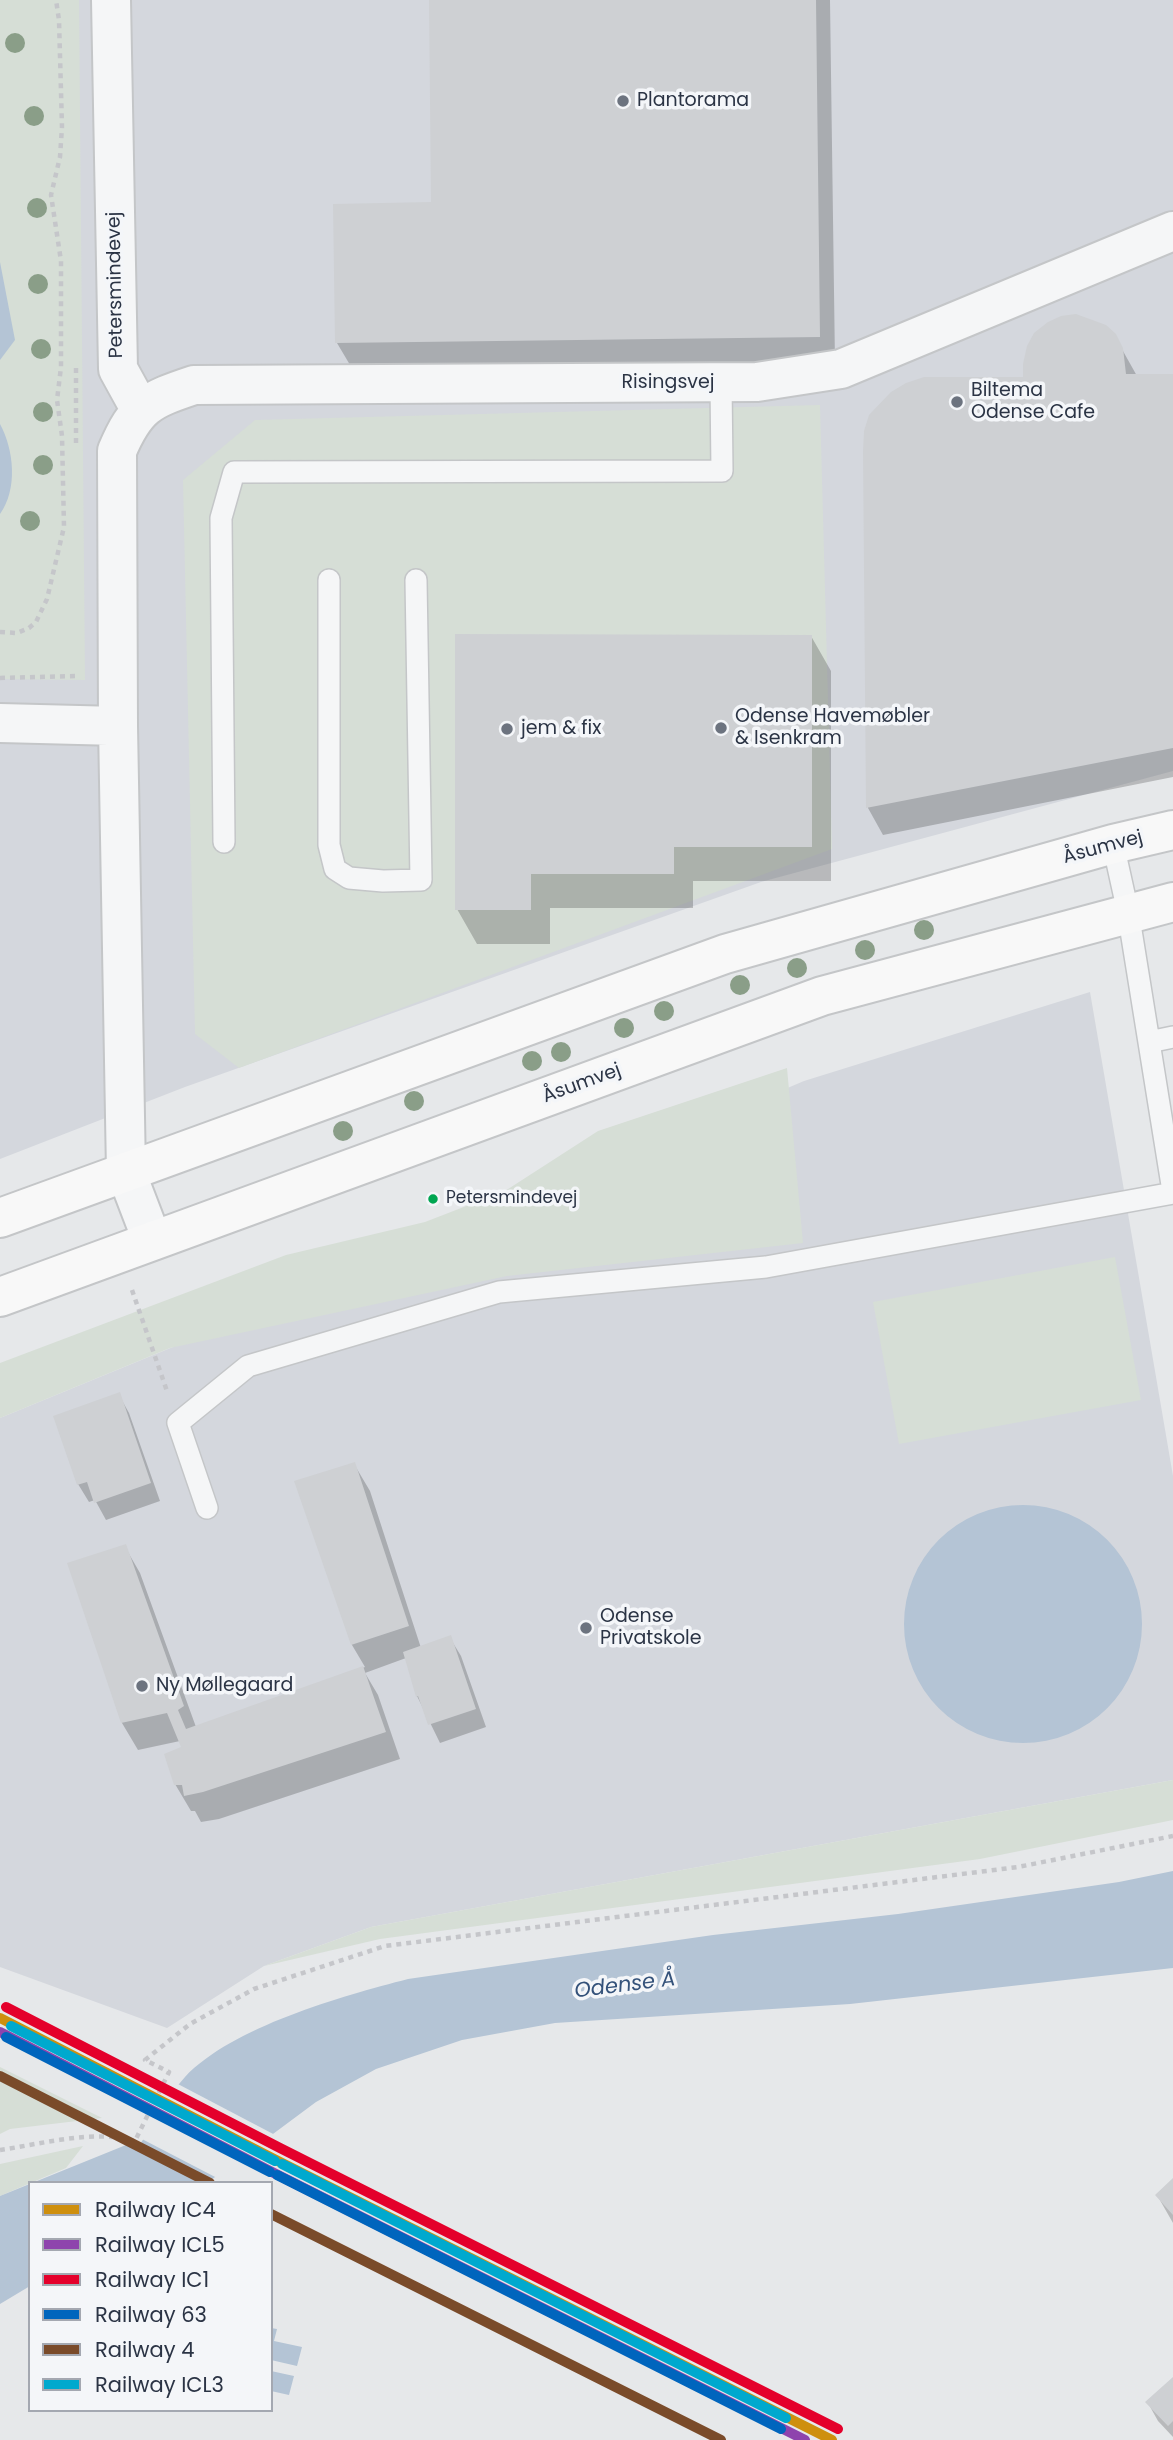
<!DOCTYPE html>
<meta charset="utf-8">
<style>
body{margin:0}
#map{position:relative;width:1173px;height:2440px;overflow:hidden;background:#e6e8ea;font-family:Poppins,sans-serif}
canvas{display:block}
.legend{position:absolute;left:28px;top:2181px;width:245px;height:231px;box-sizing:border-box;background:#f4f6f9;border:2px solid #a4a8b1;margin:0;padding:9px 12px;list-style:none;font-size:21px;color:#2b3445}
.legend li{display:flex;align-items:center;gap:14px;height:35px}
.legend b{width:35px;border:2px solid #a4a8b1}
</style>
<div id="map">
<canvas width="1173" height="2440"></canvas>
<ul class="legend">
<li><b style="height:9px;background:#ce8f0e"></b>Railway IC4</li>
<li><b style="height:9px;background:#8e44ad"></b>Railway ICL5</li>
<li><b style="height:9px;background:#e4002b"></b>Railway IC1</li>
<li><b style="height:9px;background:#0065bd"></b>Railway 63</li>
<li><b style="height:9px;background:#7a4b2a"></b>Railway 4</li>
<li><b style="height:9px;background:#00a9ce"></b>Railway ICL3</li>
</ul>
</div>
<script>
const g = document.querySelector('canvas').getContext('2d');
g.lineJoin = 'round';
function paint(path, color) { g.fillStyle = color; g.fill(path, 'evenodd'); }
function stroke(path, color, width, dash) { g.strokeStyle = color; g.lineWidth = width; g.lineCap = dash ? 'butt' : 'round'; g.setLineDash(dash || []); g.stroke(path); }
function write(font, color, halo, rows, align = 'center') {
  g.font = font + ' Poppins,sans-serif'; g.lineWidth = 7; g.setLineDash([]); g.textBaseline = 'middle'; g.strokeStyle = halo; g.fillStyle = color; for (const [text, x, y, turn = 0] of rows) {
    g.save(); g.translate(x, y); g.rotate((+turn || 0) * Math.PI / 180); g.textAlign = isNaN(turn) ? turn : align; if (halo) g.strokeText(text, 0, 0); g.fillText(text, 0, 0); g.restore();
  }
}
const built = new Path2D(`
 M 0,0 L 1173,0 L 1173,771 L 761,882 L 185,1087 L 0,1159 Z
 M 1090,992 L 1173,1476 L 1173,1780 L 371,1927 L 264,1966 L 167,2028 L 0,1967 L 0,1418 L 280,1303 L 804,1081 Z`);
const green = new Path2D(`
 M 0,0 L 79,0 L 85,680 L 0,679 Z
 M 820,405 L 832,849 L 239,1068 L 195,1034 L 183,480 L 255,420 Z
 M 787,1068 L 803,1243 L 507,1276 L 170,1348 L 0,1418 L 0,1363 L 286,1255 L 425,1222 L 505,1191 L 598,1131 Z
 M 1115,1257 L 1141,1400 L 899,1444 L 873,1302 Z
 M 1173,1780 L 1173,1820 L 980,1859 L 380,1939 L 264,1966 L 371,1927 Z
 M 0,2067 L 102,2118 L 10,2129 L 0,2134 Z
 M 83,2146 L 66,2168 L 0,2196 L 0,2164 Z`);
const water = new Path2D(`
 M 0,262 L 15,340 L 0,360 Z
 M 0,424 C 14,450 18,489 0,514 Z
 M904 1624a119 119 0 1 1 238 0a119 119 0 1 1-238 0Z
 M 1173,1871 L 1173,1968 L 850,2004 L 555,2023 L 462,2040 L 376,2069 L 316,2102 L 207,2183 L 30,2183 L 30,2286 L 0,2304 L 0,2196 L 126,2145 L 137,2149 C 152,2127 167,2096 185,2077 C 232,2027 342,1996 408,1979 L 713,1935 L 898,1914 L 1119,1882 Z
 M 271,2328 L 277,2329 L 274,2341 L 302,2347 L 297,2366 L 271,2360 Z
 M 271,2371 L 294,2376 L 289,2395 L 271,2391 Z`);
const pier = new Path2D(`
 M 176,2083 L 277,2136 L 219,2179 L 140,2138 Z`);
const shadow = new Path2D(`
 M 430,0 L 830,0 L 835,363 L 353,370 L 337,343 L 433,204 Z
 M 1114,335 L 1137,376 L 1173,375 L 1173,777 L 883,835 L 868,808 L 865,431 L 1025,378 Z
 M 811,636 L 831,671 L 831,881 L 693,881 L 693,908 L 550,908 L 550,944 L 477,944 L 457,909 Z
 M 119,1395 L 129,1413 L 160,1501 L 106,1520 L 95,1500 L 89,1502 L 78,1484 Z
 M 354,1464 L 370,1491 L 421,1648 L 450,1638 L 461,1656 L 486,1727 L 440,1743 L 417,1696 L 406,1658 L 365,1673 L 378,1695 L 400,1759 L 219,1819 L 201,1822 L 195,1811 L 191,1811 L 175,1784 L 183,1748 L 180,1741 L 138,1750 L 122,1723 L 125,1547 L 140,1573 L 196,1727 L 365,1667 L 352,1645 L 296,1482 Z
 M 1173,2180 L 1173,2223 L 1157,2195 Z
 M 1173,2379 L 1173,2437 L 1158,2421 L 1148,2403 Z`);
const building = new Path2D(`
 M 429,0 L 816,0 L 820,337 L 335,343 L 333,204 L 431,202 Z
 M 1076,314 L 1106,325 L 1116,334 L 1123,348 L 1126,374 L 1173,374 L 1173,748 L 866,808 L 863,451 L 864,431 L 869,415 L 891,392 L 906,383 L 924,377 L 1023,377 L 1023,364 L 1027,346 L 1034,333 L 1048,322 L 1061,316 Z
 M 455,634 L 812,635 L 812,847 L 674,847 L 674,874 L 531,874 L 531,910 L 455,910 Z
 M 120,1392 L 151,1483 L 94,1503 L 87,1482 L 77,1485 L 53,1416 Z
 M 355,1462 L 409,1626 L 351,1645 L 294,1481 Z
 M 126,1544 L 184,1706 L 178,1710 L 186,1729 L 363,1666 L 386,1732 L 203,1792 L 184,1796 L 182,1785 L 174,1785 L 164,1754 L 181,1747 L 167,1713 L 121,1723 L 67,1563 Z
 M 451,1635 L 476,1709 L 428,1725 L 418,1696 L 416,1697 L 403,1652 Z
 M 1173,2178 L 1173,2215 L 1155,2195 Z
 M 1173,2377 L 1173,2421 L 1168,2426 L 1145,2402 Z`);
const path = new Path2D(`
 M 76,368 L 76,444
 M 0,632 L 17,633 L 29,628 L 36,622 L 47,599 L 64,527 L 62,436 L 57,400 L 61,367 L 61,261 L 51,195 L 60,157 L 62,127 L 59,20 L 56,0
 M 0,678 L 79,676
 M 132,1290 L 168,1394
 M 0,2150 C 41,2144 95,2129 135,2141 L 169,2072 L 145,2060 L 190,2024 L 254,1989 L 385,1946 L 1018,1867 L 1173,1836`);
const lane = new Path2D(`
 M 329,580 L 329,845 L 335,869 L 349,878 L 383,881 L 421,880 L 416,580
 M 224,842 L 221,518 L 234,472 L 722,471 L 721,383
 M 1113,844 L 1128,912 L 1173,1191
 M 1149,1042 L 1173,1037
 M 207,1508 L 178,1423 L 248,1366 L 499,1292 L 766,1267 L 1173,1193`);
const street = new Path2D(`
 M 111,0 L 118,369 L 140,409
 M 0,723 L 118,726
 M 152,1240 L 126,1172 L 118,726 L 117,451 C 136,406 149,400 194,385 L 757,382 L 841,369 L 1173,231`);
const secondary = new Path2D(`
 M 0,1218 L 725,954 L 1113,844 L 1173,830
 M 0,1297 L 822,996 L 1173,902`);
const rail1 = new Path2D(`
 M 0,2018 L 274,2159 L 832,2440`);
const rail2 = new Path2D(`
 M 0,2032 L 268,2170 L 805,2440`);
const rail3 = new Path2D(`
 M 6,2007 L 280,2148 L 838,2429`);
const rail4 = new Path2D(`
 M 6,2037 L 270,2172
 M 277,2175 L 781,2429`);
const rail5 = new Path2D(`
 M 0,2076 L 210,2183
 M 271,2214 L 721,2440`);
const rail6 = new Path2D(`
 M 11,2026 L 275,2161
 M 282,2164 L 786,2418`);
const trees = [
 [15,43],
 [34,116],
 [37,208],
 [38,284],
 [41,349],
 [43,412],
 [43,465],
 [30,521],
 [924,930],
 [865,950],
 [797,968],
 [740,985],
 [664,1011],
 [624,1028],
 [561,1052],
 [532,1061],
 [414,1101],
 [343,1131]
];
const markers = [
 [623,101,7,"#6c737f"],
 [957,402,7,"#6c737f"],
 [721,728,7,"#6c737f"],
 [507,729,7,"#6c737f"],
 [433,1199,6,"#00a651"],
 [586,1628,7,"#6c737f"],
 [142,1686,7,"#6c737f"]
];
const busNames = [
 ["Petersmindevej",446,1199]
];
const poiNames = [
 ["Plantorama",637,101],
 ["Biltema",971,391],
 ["Odense Cafe",971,413],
 ["Odense Havemøbler",735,717],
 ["& Isenkram",735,739],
 ["jem & fix",521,729],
 ["Odense",600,1617],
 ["Privatskole",600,1639],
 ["Ny Møllegaard",156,1686]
];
const streetNames = [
 ["Petersmindevej",116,285,-91],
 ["Risingsvej",668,383],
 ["Åsumvej",1103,848,-15],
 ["Åsumvej",582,1084,-20]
];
const waterNames = [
 ["Odense Å",625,1986,-7]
];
paint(built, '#d4d7dd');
paint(green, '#d6ded6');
paint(water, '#b4c4d5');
paint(pier, '#e6e8ea');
paint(shadow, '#0003');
paint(building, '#ced0d3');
stroke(lane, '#c4c6c8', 24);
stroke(street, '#c4c6c8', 42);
stroke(secondary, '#c4c6c8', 42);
stroke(path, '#c5c6ca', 4.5, [5, 5]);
stroke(lane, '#f5f6f7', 21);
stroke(street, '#f5f6f7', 38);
stroke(secondary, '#f8f8f8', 38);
stroke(rail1, '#ce8f0e', 10);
stroke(rail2, '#8e44ad', 10);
stroke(rail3, '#e4002b', 10);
stroke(rail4, '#0065bd', 10);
stroke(rail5, '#7a4b2a', 10);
stroke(rail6, '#00a9ce', 10);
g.fillStyle = '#8a9e88';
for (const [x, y] of trees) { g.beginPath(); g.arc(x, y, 10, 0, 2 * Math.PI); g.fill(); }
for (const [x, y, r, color] of markers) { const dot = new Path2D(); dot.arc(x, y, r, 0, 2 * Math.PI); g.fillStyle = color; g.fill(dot); stroke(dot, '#f4f6f9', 2.5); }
write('17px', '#2b3445', '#f4f6f9', busNames, 'left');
write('19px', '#2b3445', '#f4f6f9', poiNames, 'left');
write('19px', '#2b3445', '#f4f6f9', streetNames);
write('italic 21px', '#34527a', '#f4f6f9', waterNames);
</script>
